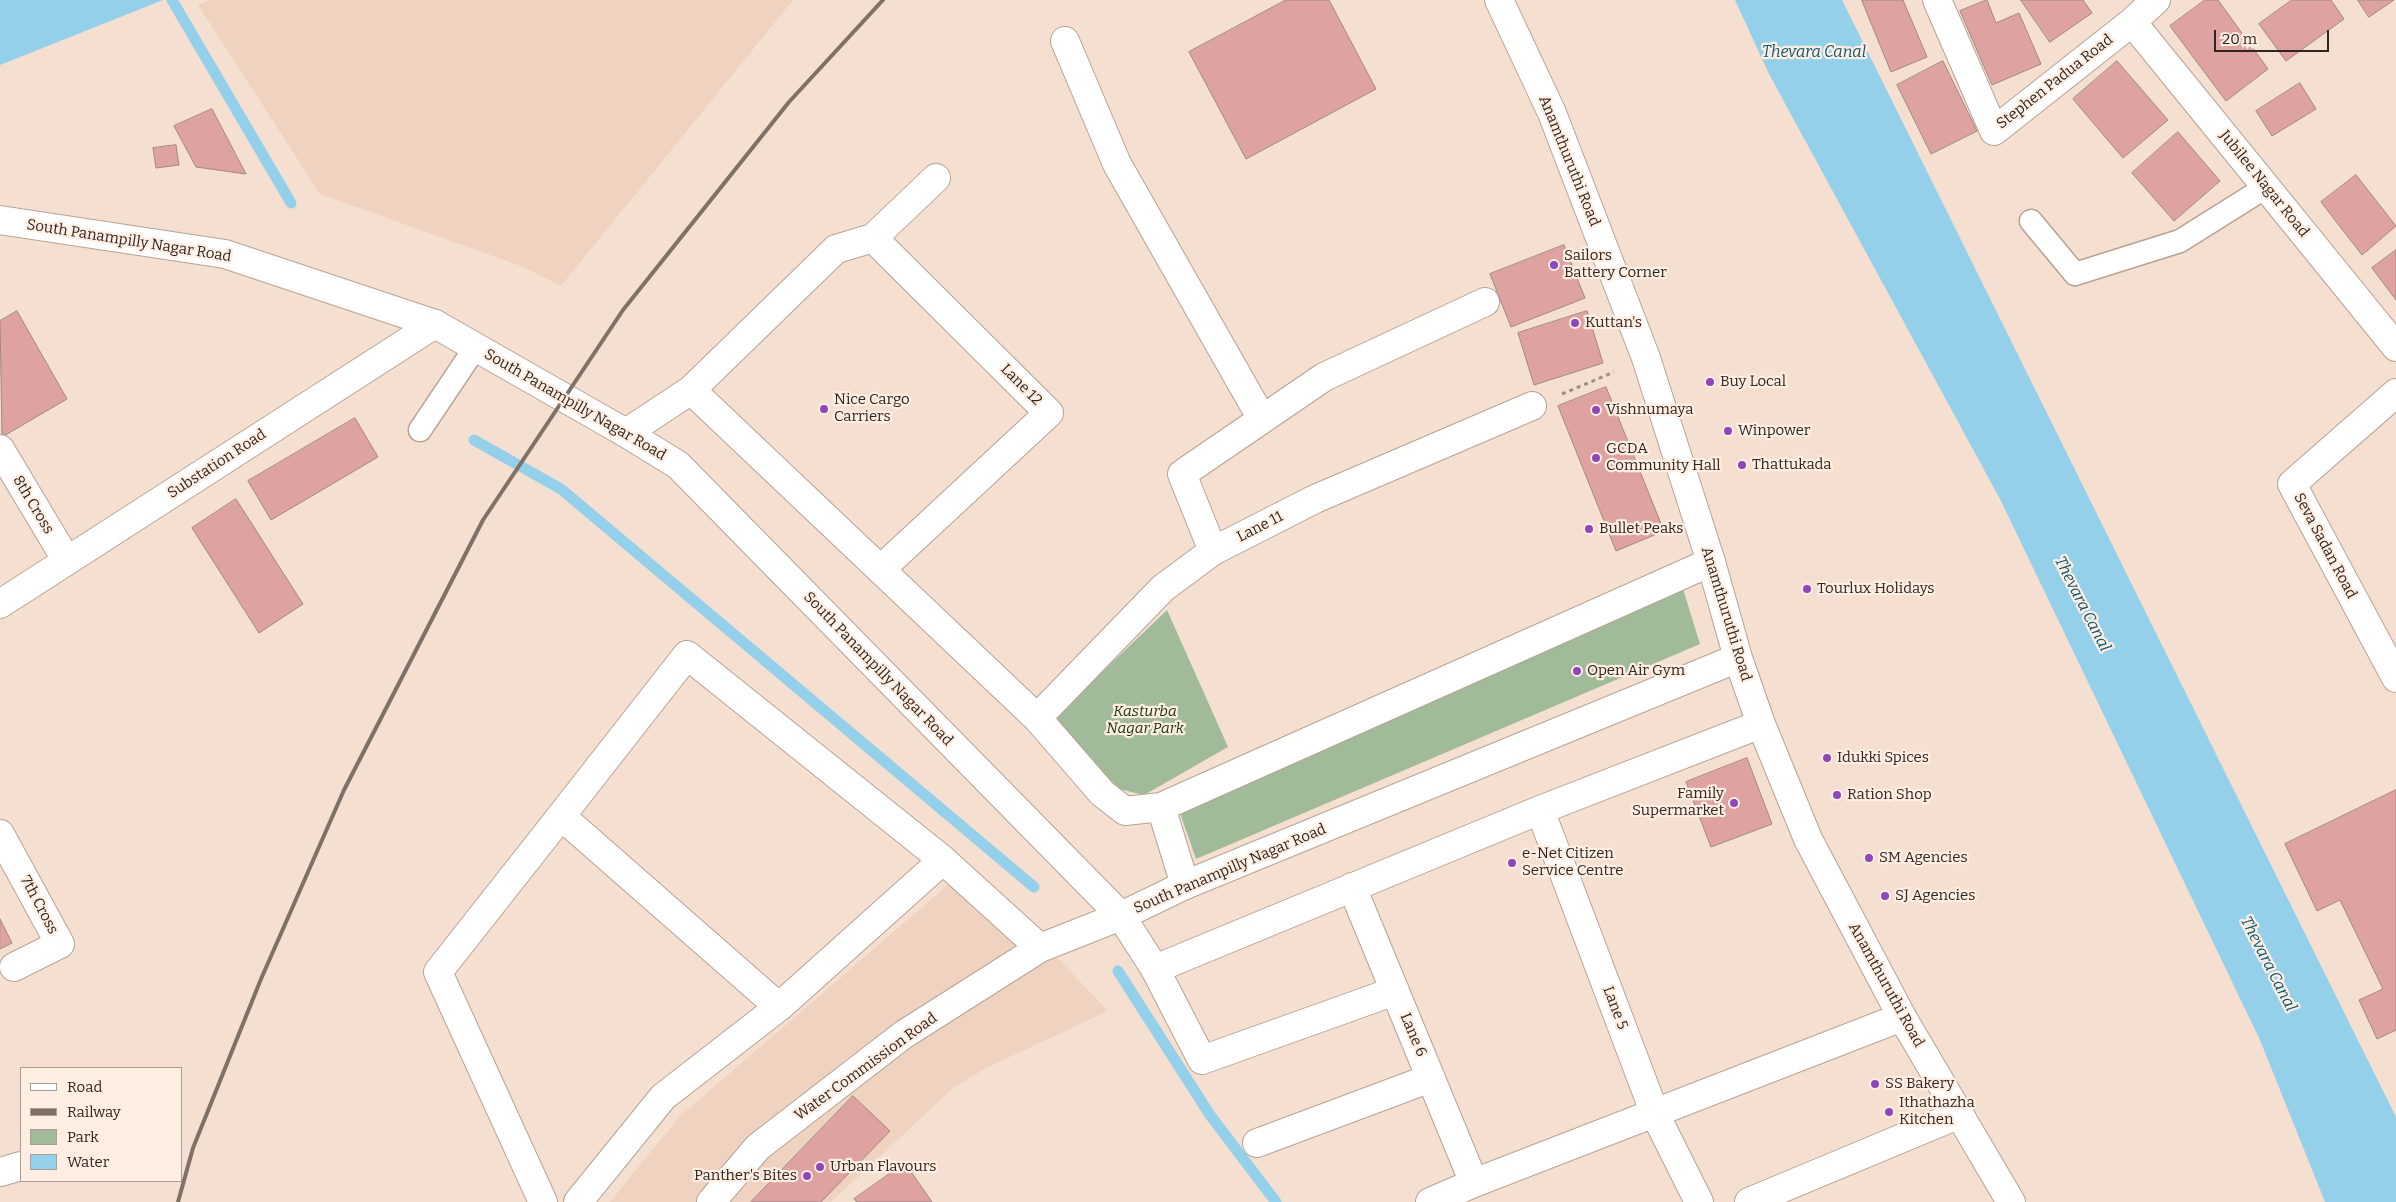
<!DOCTYPE html>
<style>
body{margin:0}
#map{position:relative;width:2396px;height:1202px;overflow:hidden;background:#f5dfd0;font-family:Bitter,serif}
canvas{display:block}
.legend{position:absolute;left:20px;top:1067px;width:162px;height:115px;box-sizing:border-box;background:#ffeee1;border:1px solid #ab9e94;margin:0;padding:6px 9px;list-style:none;font-size:15px;color:#2e2620}
.legend li{display:flex;align-items:center;gap:10px;height:25px}
.legend b{width:25px;border:1px solid #ab9e94}
.scale{position:absolute;left:2214px;top:30px;width:115px;height:22px;box-sizing:border-box;border:2px solid #2e2620;border-top:0;padding-left:6px;font-size:15px;line-height:18px;white-space:nowrap;color:#2e2620;-webkit-text-stroke:4px #ffeee1;paint-order:stroke}
</style>
<div id="map">
<canvas width="2396" height="1202"></canvas>
<ul class="legend">
<li><b style="height:6px;background:#fff"></b>Road</li>
<li><b style="height:6px;background:#7f7167"></b>Railway</li>
<li><b style="height:14px;background:#a1ba99"></b>Park</li>
<li><b style="height:14px;background:#95d0ea"></b>Water</li>
</ul>
<div class="scale">20 m</div>
</div>
<script>
const g = document.querySelector('canvas').getContext('2d');
g.lineJoin = 'round';
function paint(path, color) { g.fillStyle = color; g.fill(path, 'evenodd'); }
function stroke(path, color, width, dash) { g.strokeStyle = color; g.lineWidth = width; g.lineCap = dash ? 'butt' : 'round'; g.setLineDash(dash || []); g.stroke(path); }
function write(font, color, halo, rows, align = 'center') {
  g.font = font + ' Bitter,serif'; g.lineWidth = 4.5; g.setLineDash([]); g.textBaseline = 'middle'; g.strokeStyle = halo; g.fillStyle = color; for (const [text, x, y, turn = 0] of rows) {
    g.save(); g.translate(x, y); g.rotate((+turn || 0) * Math.PI / 180); g.textAlign = isNaN(turn) ? turn : align; if (halo) g.strokeText(text, 0, 0); g.fillText(text, 0, 0); g.restore();
  }
}
const built = new Path2D(`
 M 210,0 L 793,0 L 561,286 L 521,266 L 320,194 L 198,5 Z
 M 970,866 L 1108,1011 L 986,1068 L 952,1089 L 831,1202 L 610,1202 L 679,1117 Z`);
const green = new Path2D(`
 M 1683,589 L 1700,644 L 1196,859 L 1180,813 Z
 M 1167,610 L 1228,747 L 1144,795 L 1119,789 L 1052,720 Z`);
const water = new Path2D(`
 M 0,0 L 163,0 L 0,65 Z
 M 1735,0 L 1842,0 L 2396,1117 L 2396,1202 L 2325,1202 L 2260,1040 L 2000,499 L 1769,74 Z`);
const stream = new Path2D(`
 M 172,0 L 291,203
 M 474,440 L 561,489 L 1034,887
 M 1118,971 L 1210,1115 L 1276,1202`);
const building = new Path2D(`
 M 1286,0 L 1329,0 L 1376,89 L 1246,159 L 1189,52 Z
 M 1865,0 L 1903,0 L 1927,57 L 1891,72 L 1862,1 Z
 M 1987,0 L 1996,23 L 2019,13 L 2041,64 L 1992,85 L 1960,11 Z
 M 2021,0 L 2083,0 L 2092,13 L 2050,42 Z
 M 2205,0 L 2218,0 L 2268,69 L 2226,101 L 2170,26 Z
 M 2292,0 L 2331,0 L 2344,19 L 2286,61 L 2259,24 Z
 M 2358,0 L 2394,0 L 2369,17 Z
 M 1943,61 L 1977,131 L 1931,154 L 1897,85 Z
 M 2117,61 L 2168,120 L 2123,158 L 2073,99 Z
 M 2300,83 L 2316,109 L 2272,136 L 2256,111 Z
 M 212,109 L 246,174 L 196,167 L 174,126 Z
 M 2178,132 L 2220,181 L 2174,221 L 2132,173 Z
 M 176,145 L 179,165 L 156,168 L 153,148 Z
 M 2356,175 L 2396,226 L 2362,255 L 2321,202 Z
 M 1564,245 L 1585,298 L 1511,327 L 1490,274 Z
 M 2396,250 L 2396,300 L 2372,268 Z
 M 17,311 L 67,399 L 2,437 L 0,321 Z
 M 1587,311 L 1603,363 L 1534,385 L 1518,333 Z
 M 1606,387 L 1664,531 L 1616,551 L 1558,406 Z
 M 355,418 L 378,457 L 271,520 L 248,481 Z
 M 236,499 L 303,604 L 259,633 L 192,528 Z
 M 1747,758 L 1772,824 L 1711,847 L 1686,782 Z
 M 2396,790 L 2396,1030 L 2377,1039 L 2359,1000 L 2383,989 L 2340,900 L 2317,911 L 2285,844 Z
 M 0,919 L 12,943 L 0,949 Z
 M 853,1096 L 890,1131 L 821,1202 L 751,1202 Z
 M 905,1163 L 932,1202 L 857,1202 L 854,1199 Z`);
const path = new Path2D(`
 M 1562,394 L 1614,372`);
const service = new Path2D(`
 M 2031,221 L 2075,274 L 2180,241 L 2266,187
 M 420,430 L 475,348`);
const minor = new Path2D(`
 M 1937,0 L 1994,131 L 2132,22 L 2156,0
 M 2132,22 L 2396,347
 M 1065,41 L 1117,164 L 1262,419
 M 873,238 L 1049,413 L 881,569
 M 691,390 L 1037,718 L 1102,793 L 1125,811 L 1161,807 L 1711,562
 M 2396,393 L 2292,484 L 2396,678
 M 626,433 L 691,390 L 836,249 L 873,238 L 936,178
 M 0,449 L 67,561
 M 1213,551 L 1182,474 L 1324,377 L 1485,302
 M 0,604 L 435,324
 M 1037,718 L 1163,588 L 1213,551 L 1315,499 L 1532,406
 M 1161,807 L 1185,885
 M 1540,810 L 1655,1114 L 1699,1202
 M 0,834 L 60,944 L 14,967
 M 943,860 L 779,1007 L 561,816 L 687,655 L 943,860 L 1040,948
 M 1352,887 L 1474,1183
 M 1395,991 L 1202,1060 L 1155,969 L 1540,810 L 1761,724
 M 1257,1143 L 1431,1078
 M 0,1172 L 21,1166
 M 543,1202 L 438,972 L 561,816
 M 578,1202 L 663,1097 L 779,1007
 M 711,1202 L 758,1147 L 903,1035 L 1040,948 L 1121,916
 M 1430,1202 L 1474,1183 L 1902,1017
 M 1749,1202 L 1960,1114`);
const tertiary = new Path2D(`
 M 1499,0 L 1552,113 L 1646,358 L 1711,562 L 1738,658 L 1761,724 L 1808,839 L 1902,1017 L 2011,1202
 M 0,220 L 225,254 L 435,324 L 626,433 L 678,465 L 1121,916 L 1155,969
 M 1121,916 L 1185,885 L 1738,658`);
const rail = new Path2D(`
 M 178,1202 L 193,1148 L 261,979 L 344,790 L 483,520 L 623,310 L 789,102 L 883,0`);
const markers = [
 [1554,265,5,"#8f46b9"],
 [1575,323,5,"#8f46b9"],
 [1710,382,5,"#8f46b9"],
 [824,409,5,"#8f46b9"],
 [1596,410,5,"#8f46b9"],
 [1728,431,5,"#8f46b9"],
 [1596,458,5,"#8f46b9"],
 [1742,465,5,"#8f46b9"],
 [1589,529,5,"#8f46b9"],
 [1807,589,5,"#8f46b9"],
 [1577,671,5,"#8f46b9"],
 [1827,758,5,"#8f46b9"],
 [1837,795,5,"#8f46b9"],
 [1734,803,5,"#8f46b9"],
 [1869,858,5,"#8f46b9"],
 [1512,863,5,"#8f46b9"],
 [1885,896,5,"#8f46b9"],
 [1875,1084,5,"#8f46b9"],
 [1889,1112,5,"#8f46b9"],
 [820,1167,5,"#8f46b9"],
 [807,1176,5,"#8f46b9"]
];
const streetNames = [
 ["Stephen Padua Road",2055,82,-38],
 ["Anamthuruthi Road",1569,161,68],
 ["Jubilee Nagar Road",2264,184,51],
 ["South Panampilly Nagar Road",129,241,9],
 ["Lane 12",1021,385,45],
 ["South Panampilly Nagar Road",575,405,30],
 ["Substation Road",217,464,-33],
 ["8th Cross",33,505,59],
 ["Lane 11",1260,527,-27],
 ["Seva Sadan Road",2325,546,62],
 ["Anamthuruthi Road",1726,614,73],
 ["South Panampilly Nagar Road",878,669,46],
 ["South Panampilly Nagar Road",1230,869,-23],
 ["7th Cross",39,905,62],
 ["Anamthuruthi Road",1886,985,61],
 ["Lane 5",1615,1008,69],
 ["Lane 6",1413,1035,67],
 ["Water Commission Road",866,1067,-36]
];
const poiNames = [
 ["Sailors",1564,256],
 ["Battery Corner",1564,273],
 ["Kuttan's",1585,323],
 ["Buy Local",1720,382],
 ["Nice Cargo",834,400],
 ["Carriers",834,417],
 ["Vishnumaya",1606,410],
 ["Winpower",1738,431],
 ["GCDA",1606,449],
 ["Community Hall",1606,466],
 ["Thattukada",1752,465],
 ["Bullet Peaks",1599,529],
 ["Tourlux Holidays",1817,589],
 ["Open Air Gym",1587,671],
 ["Idukki Spices",1837,758],
 ["Family",1724,794,"right"],
 ["Supermarket",1724,811,"right"],
 ["Ration Shop",1847,795],
 ["e-Net Citizen",1522,854],
 ["Service Centre",1522,871],
 ["SM Agencies",1879,858],
 ["SJ Agencies",1895,896],
 ["SS Bakery",1885,1084],
 ["Ithathazha",1899,1103],
 ["Kitchen",1899,1120],
 ["Urban Flavours",830,1167],
 ["Panther's Bites",797,1176,"right"]
];
const parkNames = [
 ["Kasturba",1145,712],
 ["Nagar Park",1145,729]
];
const waterNames = [
 ["Thevara Canal",1814,53],
 ["Thevara Canal",2082,604,63],
 ["Thevara Canal",2268,964,63]
];
paint(built, '#efd3c0');
paint(green, '#a1ba99');
paint(water, '#95d0ea');
stroke(stream, '#95d0ea', 11);
paint(building, '#dea3a1');
stroke(building, '#a08786', 1);
stroke(service, '#b7a394', 25);
stroke(minor, '#b7a394', 30);
stroke(tertiary, '#b7a394', 30);
stroke(path, '#9f8f84', 3, [4, 4]);
stroke(service, '#fff', 22);
stroke(minor, '#fff', 28);
stroke(tertiary, '#fff', 28);
stroke(rail, '#7f7167', 4);
for (const [x, y, r, color] of markers) { const dot = new Path2D(); dot.arc(x, y, r, 0, 2 * Math.PI); g.fillStyle = color; g.fill(dot); stroke(dot, '#ffeee1', 2); }
write('15px', '#2e2620', '#ffeee1', streetNames);
write('15px', '#2e2620', '#ffeee1', poiNames, 'left');
write('italic 15px', '#18370a', '#ffeee1', parkNames);
write('italic 16px', '#0d5974', '#ffeee1', waterNames);
</script>
